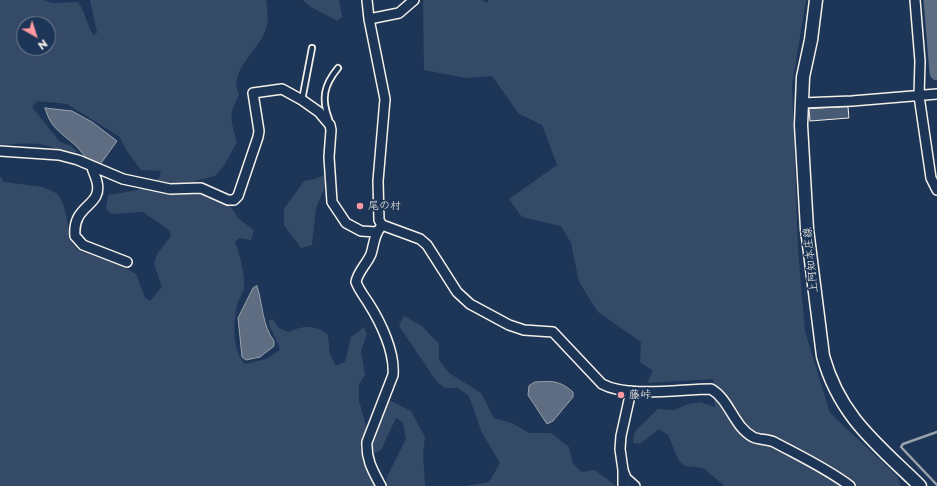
<!DOCTYPE html>
<meta charset="utf-8">
<style>
body{margin:0}
#map{position:relative;width:937px;height:486px;overflow:hidden;background:#1d3557;font-family:"Playpen Sans",sans-serif}
canvas{display:block}
.north{position:absolute;left:16px;top:16px;width:40px;height:40px;box-sizing:border-box;background:#1d3557;border:1px solid #738091;border-radius:50%;rotate:141deg;font-size:11px;font-weight:700;line-height:16px;text-align:center;color:#f4f1e8}
.north::after{content:'';display:block;margin:auto;width:14px;height:18px;background:#ff9aa2;clip-path:polygon(50% 0,100% 100%,50% 72%,0 100%)}
</style>
<div id="map">
<canvas width="937" height="486"></canvas>
<div class="north">N</div>
</div>
<script>
const g = document.querySelector('canvas').getContext('2d');
g.lineJoin = 'round';
function paint(path, color) { g.fillStyle = color; g.fill(path, 'evenodd'); }
function stroke(path, color, width, dash) { g.strokeStyle = color; g.lineWidth = width; g.lineCap = dash ? 'butt' : 'round'; g.setLineDash(dash || []); g.stroke(path); }
function write(font, color, halo, rows, align = 'center') {
  g.font = font + ' "Playpen Sans","Klee One",sans-serif'; g.lineWidth = 3.5; g.setLineDash([]); g.textBaseline = 'middle'; g.strokeStyle = halo; g.fillStyle = color; for (const [text, x, y, turn = 0] of rows) {
    g.save(); g.translate(x, y); g.rotate((+turn || 0) * Math.PI / 180); g.textAlign = isNaN(turn) ? turn : align; if (halo) g.strokeText(text, 0, 0); g.fillText(text, 0, 0); g.restore();
  }
}
const green = new Path2D(`
 M 0,0 L 43,0 L 52,3 L 78,2 C 85,12 87,24 93,35 L 97,33 L 90,0 L 266,0 C 267,8 269,18 267,25 C 262,50 227,69 239,95 C 228,115 231,121 237,142 L 223,167 L 215,176 L 195,181 L 201,190 L 231,207 L 239,219 L 254,230 L 251,240 L 239,238 L 235,242 C 240,254 245,275 244,288 C 243,294 238,299 237,305 C 233,324 232,350 245,364 L 266,359 L 280,350 C 277,339 271,332 268,321 L 273,319 L 279,328 L 288,332 C 303,326 315,324 328,335 L 330,354 L 336,366 L 345,362 L 351,337 L 364,327 L 367,334 L 361,351 L 365,375 L 359,384 L 359,401 L 367,429 L 360,447 L 376,486 L 0,486 L 0,176 L 4,182 L 43,187 L 58,194 L 64,206 L 72,243 L 79,251 L 119,264 L 136,274 L 145,298 L 150,301 L 162,287 L 154,264 L 157,254 L 171,236 L 169,230 L 143,212 L 111,214 L 106,209 L 108,195 L 138,190 L 159,178 L 161,171 L 141,170 L 126,150 L 120,137 L 67,104 L 37,101 L 32,107 L 60,142 L 71,146 L 78,152 C 67,156 56,148 45,145 C 30,142 14,144 0,145 ZM 24,24 L 48,24 L 48,48 L 24,48 Z
 M 303,0 L 339,0 L 342,17 L 337,21 C 325,13 312,10 303,0 Z
 M 424,0 L 482,0 L 487,3 L 488,0 L 806,0 L 792,85 L 798,249 L 805,331 L 830,413 L 897,476 L 901,486 L 725,486 L 703,468 L 685,466 L 679,461 L 668,435 L 659,429 L 640,444 L 633,443 L 635,431 L 658,409 L 674,410 L 688,404 L 700,402 L 715,407 L 713,379 L 647,383 L 653,371 L 640,362 L 641,342 L 598,312 L 579,282 L 571,243 L 561,226 L 522,217 L 509,199 L 557,165 L 542,125 L 519,114 L 492,76 L 466,78 L 424,70 L 423,1 Z
 M 324,175 L 325,187 L 316,208 L 312,245 L 301,248 L 284,225 L 284,209 L 304,181 L 315,179 Z
 M 404,316 L 422,326 L 439,344 L 439,360 L 449,373 L 481,393 L 494,418 L 512,423 L 529,433 L 551,433 L 569,447 L 573,464 L 582,472 L 595,470 L 616,486 L 465,486 L 489,482 L 500,463 L 482,433 L 469,396 L 458,388 L 445,388 L 437,382 L 399,326 Z
 M 389,400 L 411,411 L 425,437 L 423,454 L 425,486 L 385,486 L 387,477 L 406,439 L 403,422 L 396,418 L 381,450 L 374,454 L 371,446 L 383,411 Z`);
const water = new Path2D(`
 M 45,108 L 72,111 L 92,122 L 117,141 L 99,166 C 88,162 85,156 78,148 C 63,133 51,130 45,108 Z
 M 257,286 C 263,305 262,325 274,341 L 274,346 L 260,357 L 246,360 L 242,357 L 238,318 L 253,288 Z
 M 535,382 C 552,381 559,380 573,392 L 573,397 L 553,421 L 547,424 L 528,395 L 529,386 Z`);
const shadow = new Path2D(`
 M 848,108 L 850,119 L 811,121 Z`);
const stream = new Path2D(`
 M 937,432 L 903,444 L 901,447 L 937,485`);
const river = new Path2D(`
 M 931,0 L 937,73`);
const building = new Path2D(`
 M 848,107 L 849,118 L 810,121 L 809,109 Z`);
const service = new Path2D(`
 M 302,100 L 312,48
 M 329,119 C 321,99 324,85 338,68`);
const minor = new Path2D(`
 M 367,0 L 369,19 L 385,99 L 378,181 L 379,220 L 382,225 L 420,239 L 427,245 L 457,292 L 470,304 L 509,325 L 524,330 L 553,332 L 602,384 C 628,398 681,389 711,389 C 730,400 733,426 753,437 C 759,440 767,439 774,442 C 800,456 826,468 850,486
 M 915,0 L 920,61 L 919,96 L 931,178 L 937,190
 M 369,19 L 399,13 L 414,0
 M 802,103 L 852,101 L 937,94
 M 0,151 L 59,155 L 78,160 L 123,179 L 170,189 L 201,188 L 228,200 L 234,200 L 238,196 L 258,137 L 259,131 L 253,93 L 282,89 L 302,100 L 319,112 L 330,125 L 331,130 L 329,157 L 332,202 L 346,223 L 361,231 L 376,232
 M 92,167 C 93,172 96,177 97,182 C 103,207 72,204 75,236 L 83,245 L 127,262
 M 380,228 C 374,235 374,245 371,254 C 367,264 358,271 356,282 C 359,290 364,296 369,304 C 381,323 395,352 393,375 L 367,442 C 366,460 373,471 381,486
 M 623,470 L 626,478 L 635,486
 M 623,486 L 623,470 L 620,449 L 621,436 L 631,391`);
const secondary = new Path2D(`
 M 816,0 L 811,40 L 803,77 L 801,125 L 807,229 L 823,356 C 840,417 877,444 920,486`);
const markers = [
 [360,206,4,"#ff9aa2"],
 [621,395,4,"#ff9aa2"]
];
const poiNames = [
 ["尾の村",368,206],
 ["藤峠",629,395]
];
const streetNames = [
 ["上阿知本庄線",811,260,-96]
];
paint(green, '#354a67');
paint(water, '#5e6d82');
stroke(water, '#9aa2ab', 1);
paint(shadow, '#0007');
stroke(stream, '#9aa2ab', 2.5);
stroke(river, '#5e6d82', 15);
paint(building, '#485b74');
stroke(building, '#f4f1e8', 1);
stroke(service, '#f4f1e8', 8);
stroke(minor, '#f4f1e8', 12);
stroke(secondary, '#f4f1e8', 15);
stroke(service, '#1d3557', 4.5);
stroke(minor, '#1d3557', 9);
stroke(secondary, '#1d3557', 12);
for (const [x, y, r, color] of markers) { const dot = new Path2D(); dot.arc(x, y, r, 0, 2 * Math.PI); g.fillStyle = color; g.fill(dot); stroke(dot, '#1d3557', 1.5); }
write('11px', '#f4f1e8', '#1d3557', poiNames, 'left');
write('11px', '#f4f1e8', '#1d3557', streetNames);
</script>
